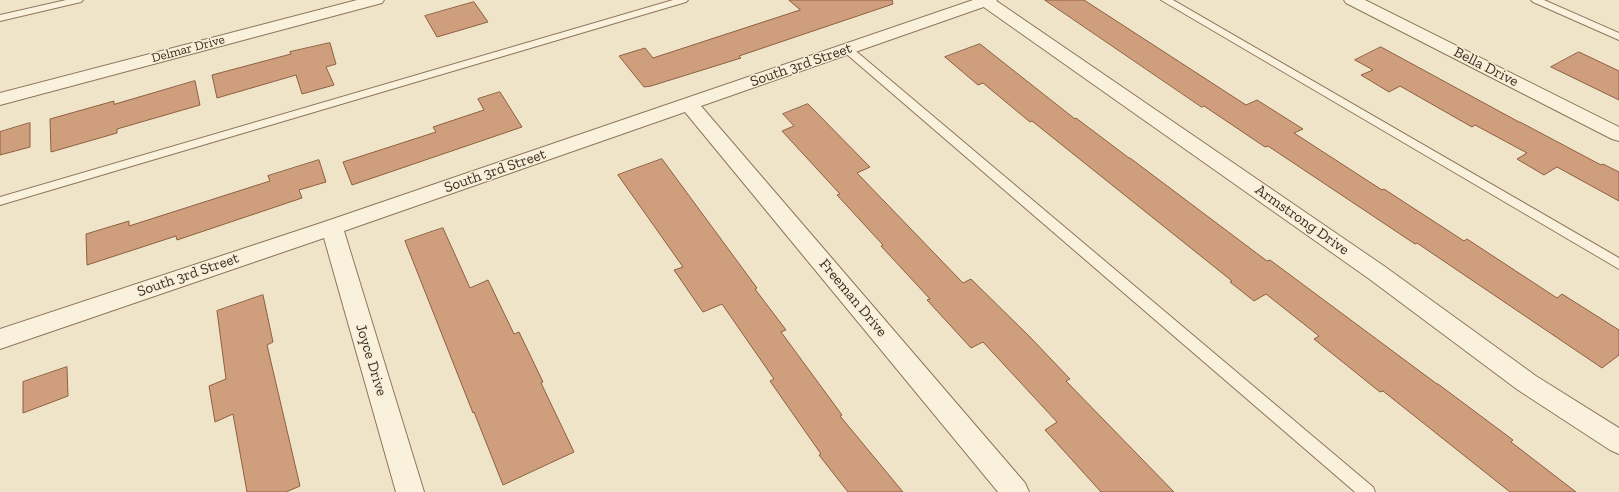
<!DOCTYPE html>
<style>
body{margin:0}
canvas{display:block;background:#f0e4c8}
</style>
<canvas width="1619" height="492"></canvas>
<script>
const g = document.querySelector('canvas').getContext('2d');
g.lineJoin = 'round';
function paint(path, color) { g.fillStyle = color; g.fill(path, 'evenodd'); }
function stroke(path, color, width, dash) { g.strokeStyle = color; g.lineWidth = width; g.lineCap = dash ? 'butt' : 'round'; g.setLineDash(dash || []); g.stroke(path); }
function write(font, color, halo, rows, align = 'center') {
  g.font = font + ' "Zilla Slab",serif'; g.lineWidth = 3; g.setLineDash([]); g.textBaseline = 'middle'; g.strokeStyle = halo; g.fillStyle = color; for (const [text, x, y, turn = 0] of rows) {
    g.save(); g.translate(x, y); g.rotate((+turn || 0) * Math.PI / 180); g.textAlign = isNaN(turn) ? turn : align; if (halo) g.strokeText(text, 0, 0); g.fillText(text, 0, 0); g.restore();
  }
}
const building = new Path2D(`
 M 789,0 L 892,0 L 893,4 L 739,56 L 741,58 L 651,86 L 644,87 L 619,56 L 645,48 L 653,58 L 800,10 Z
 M 1045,0 L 1084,0 L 1246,105 L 1257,100 L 1303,129 L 1294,133 L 1382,190 L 1384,189 L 1464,241 L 1467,239 L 1557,298 L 1562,294 L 1619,330 L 1619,355 L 1602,368 L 1417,243 L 1415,244 L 1268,146 L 1265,147 L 1204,106 L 1202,107 Z
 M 474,2 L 488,22 L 437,37 L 425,16 Z
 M 330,43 L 336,64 L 326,67 L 334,85 L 302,94 L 296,75 L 217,98 L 212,75 L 291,54 L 290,52 Z
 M 980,44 L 1075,119 L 1076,118 L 1129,158 L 1130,158 L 1267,261 L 1270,260 L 1437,384 L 1438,384 L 1513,440 L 1511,442 L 1576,492 L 1510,492 L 1383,391 L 1380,392 L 1314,339 L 1319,336 L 1266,294 L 1254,301 L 1230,282 L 1232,281 L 1032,121 L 1030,122 L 983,83 L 978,85 L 945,57 Z
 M 1381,47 L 1519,122 L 1520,122 L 1601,165 L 1603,164 L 1619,172 L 1619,201 L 1557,167 L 1544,175 L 1517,159 L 1527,153 L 1475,125 L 1472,127 L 1400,86 L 1389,92 L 1361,75 L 1373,70 L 1355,60 Z
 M 1579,52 L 1619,71 L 1619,100 L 1551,67 Z
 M 195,81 L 200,105 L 117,129 L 117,133 L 51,152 L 50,119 L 114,101 L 114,104 Z
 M 500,92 L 522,127 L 352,185 L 343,162 L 436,132 L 433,127 L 484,110 L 478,99 Z
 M 808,104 L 870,167 L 857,173 L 963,283 L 971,279 L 1030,337 L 1070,379 L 1066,381 L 1174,492 L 1101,492 L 1045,430 L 1057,422 L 983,342 L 971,348 L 927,300 L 930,299 L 881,246 L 883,245 L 837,195 L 840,194 L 782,131 L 794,126 L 783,114 Z
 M 30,123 L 30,147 L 0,155 L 0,132 Z
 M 662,159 L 757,288 L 755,289 L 786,330 L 781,332 L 842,415 L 840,416 L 903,492 L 848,492 L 819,455 L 821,454 L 770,381 L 774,379 L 722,304 L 703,312 L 674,270 L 683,267 L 618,175 Z
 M 319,160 L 326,182 L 299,190 L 302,198 L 177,240 L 176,236 L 87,265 L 86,234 L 129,221 L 129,226 L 270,181 L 268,176 Z
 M 443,228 L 470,288 L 488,280 L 514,334 L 519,332 L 543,382 L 541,383 L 574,452 L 503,485 L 474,412 L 473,413 L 405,241 Z
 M 263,295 L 273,342 L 267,345 L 300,486 L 286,492 L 247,492 L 233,414 L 215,422 L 209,386 L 226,379 L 217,311 Z
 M 67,367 L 68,396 L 23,413 L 23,382 Z`);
const service = new Path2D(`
 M 66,0 L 83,0 L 81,2 L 0,21 L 0,15 Z
 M 673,0 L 688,0 L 686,2 L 0,205 L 0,197 Z
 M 1161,0 L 1173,0 L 1619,258 L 1619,269 Z
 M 1531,0 L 1544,0 L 1619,33 L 1619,40 L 1533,2 Z
 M 847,46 L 851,47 L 1373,487 L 1375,492 L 1355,492 L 843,51 L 842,49 Z`);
const minor = new Path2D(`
 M 357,0 L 384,0 L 382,3 L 0,105 L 0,93 Z
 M 973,0 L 997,0 L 995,3 L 701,106 L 1025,483 L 1029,492 L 998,492 L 685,112 L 344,231 L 424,492 L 396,492 L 324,238 L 0,349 L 0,329 L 324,222 Z
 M 1344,0 L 1365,0 L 1619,127 L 1619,141 L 1612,139 L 1346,3 Z`);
const tertiary = new Path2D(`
 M 976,0 L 995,0 L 1384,266 L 1536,376 L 1619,428 L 1619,454 L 1610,450 L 1518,390 L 1368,278 L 978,3 Z`);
const farStreetnames = [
 ["Delmar Drive",188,49,-15]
];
const streetNames = [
 ["South 3rd Street",801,65,-19],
 ["Bella Drive",1486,67,27],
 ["South 3rd Street",495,171,-19],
 ["Armstrong Drive",1302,220,35],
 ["South 3rd Street",188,275,-19],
 ["Freeman Drive",853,298,50],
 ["Joyce Drive",371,360,73]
];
paint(building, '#cf9f7d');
stroke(building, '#8d5f41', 1);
stroke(service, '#8d765c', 2);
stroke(minor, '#8d765c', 2);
stroke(tertiary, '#8d765c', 2);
paint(service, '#faf1dc');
paint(minor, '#faf1dc');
paint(tertiary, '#faf1dc');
write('13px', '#3d2e20', '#f7eed8', farStreetnames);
write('15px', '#3d2e20', '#f7eed8', streetNames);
</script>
